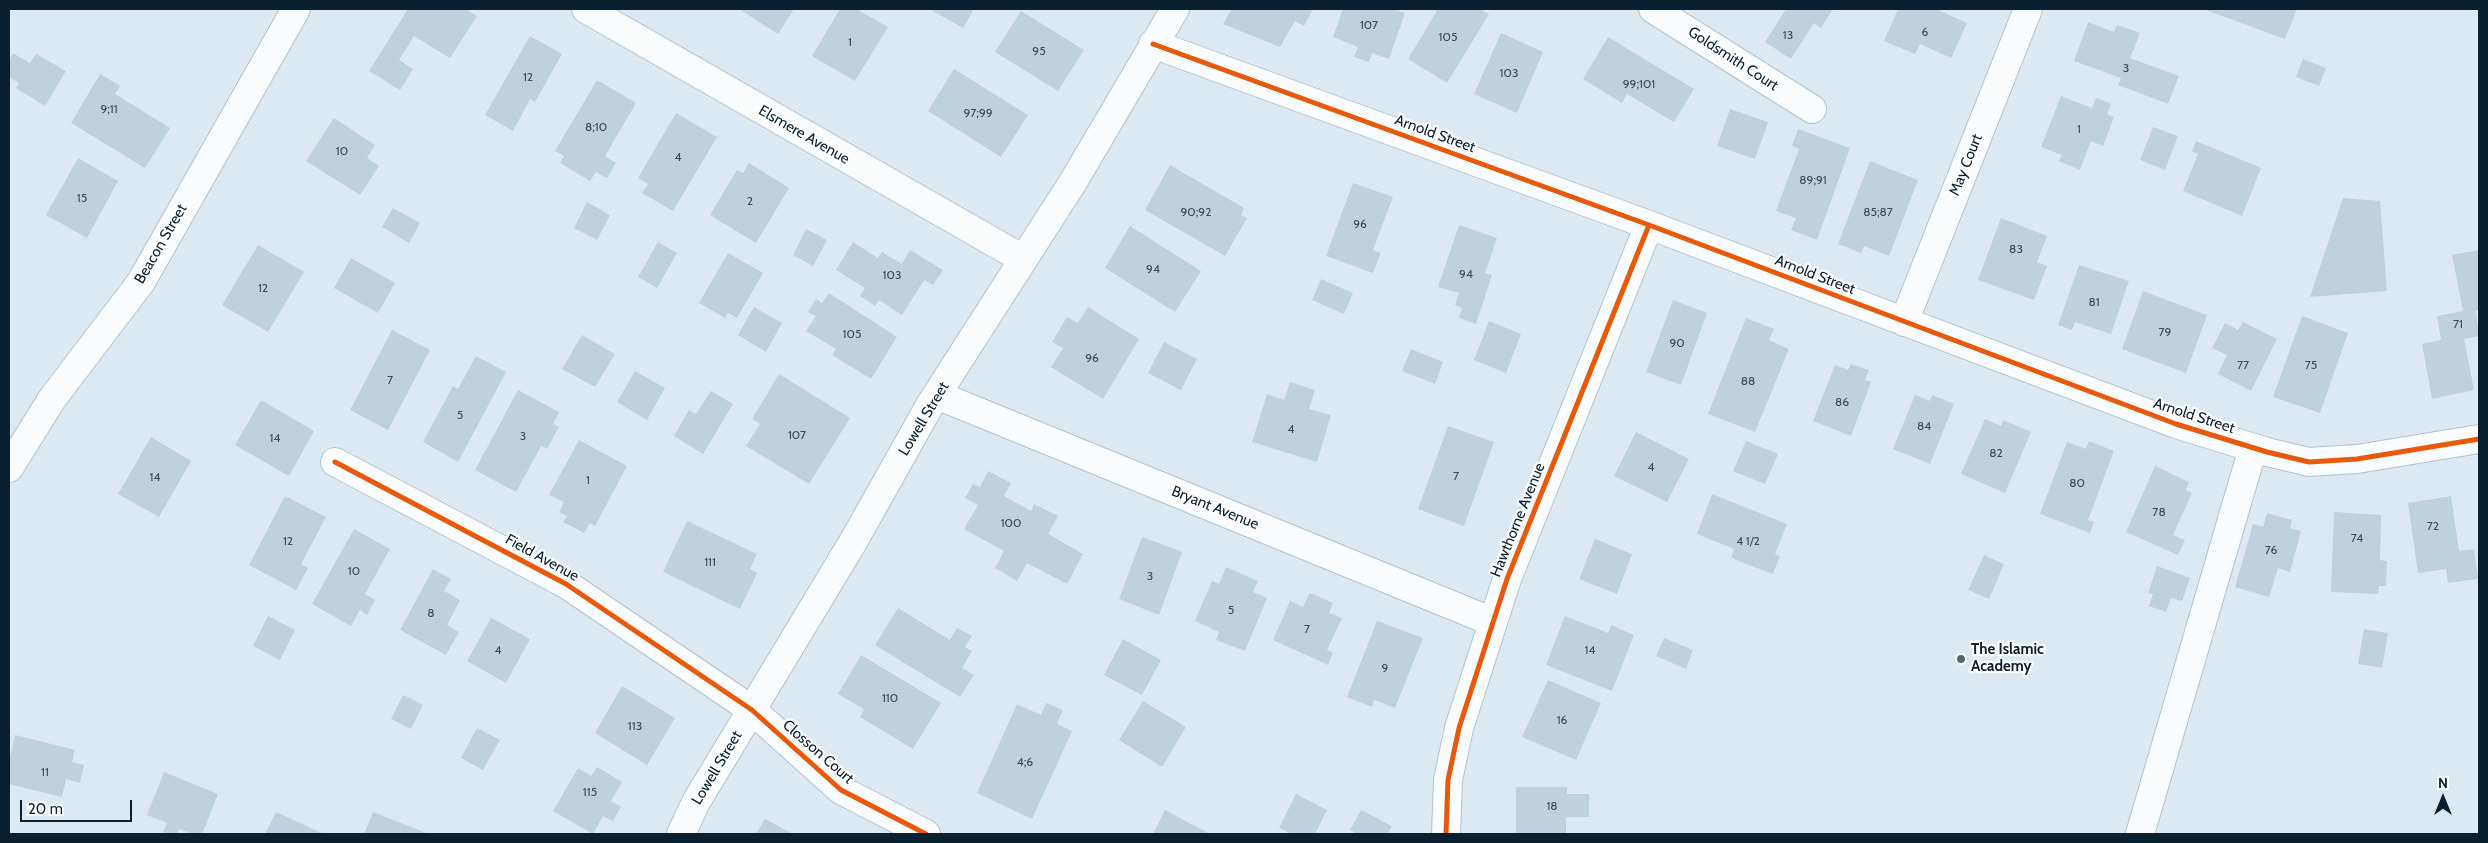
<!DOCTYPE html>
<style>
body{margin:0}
#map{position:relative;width:2488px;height:843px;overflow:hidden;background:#dce9f3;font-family:Cabin,sans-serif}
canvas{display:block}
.frame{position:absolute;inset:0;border:10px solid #082030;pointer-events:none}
.north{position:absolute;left:2418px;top:773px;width:50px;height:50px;-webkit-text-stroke:4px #fff;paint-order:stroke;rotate:0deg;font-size:14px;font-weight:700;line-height:20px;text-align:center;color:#082030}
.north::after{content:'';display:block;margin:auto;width:18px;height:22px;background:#082030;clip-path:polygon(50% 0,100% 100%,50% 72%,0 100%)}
.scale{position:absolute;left:20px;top:800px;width:112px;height:22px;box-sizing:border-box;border:2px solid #082030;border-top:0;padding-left:6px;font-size:15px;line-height:18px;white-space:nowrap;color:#082030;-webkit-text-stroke:4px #fff;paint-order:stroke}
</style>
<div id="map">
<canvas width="2488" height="843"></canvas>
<div class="frame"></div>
<div class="north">N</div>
<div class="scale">20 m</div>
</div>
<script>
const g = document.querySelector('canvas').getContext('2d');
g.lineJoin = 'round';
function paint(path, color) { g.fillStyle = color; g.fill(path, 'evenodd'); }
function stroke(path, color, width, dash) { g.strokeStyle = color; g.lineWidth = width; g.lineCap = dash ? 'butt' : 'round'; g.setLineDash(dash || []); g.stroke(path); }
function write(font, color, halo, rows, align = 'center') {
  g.font = font + ' Cabin,sans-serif'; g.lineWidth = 4.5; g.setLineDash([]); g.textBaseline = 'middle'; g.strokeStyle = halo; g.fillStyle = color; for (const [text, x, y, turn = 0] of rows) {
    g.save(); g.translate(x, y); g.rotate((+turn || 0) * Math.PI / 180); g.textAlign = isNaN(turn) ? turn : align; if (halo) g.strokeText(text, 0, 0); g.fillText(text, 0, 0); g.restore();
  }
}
const building = new Path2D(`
 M 408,9 L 466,9 L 477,16 L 450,58 L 414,36 L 399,60 L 413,69 L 400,90 L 369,71 Z
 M 739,9 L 794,9 L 778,34 Z
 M 840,9 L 856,9 L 888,27 L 855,81 L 812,56 Z
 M 934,9 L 974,9 L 963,28 L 933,11 Z
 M 1232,9 L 1313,9 L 1304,26 L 1295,21 L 1280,47 L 1223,24 Z
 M 1343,9 L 1393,9 L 1405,13 L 1389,59 L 1372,53 L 1369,62 L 1354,57 L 1358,47 L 1333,37 Z
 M 1438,9 L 1479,9 L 1489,14 L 1447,83 L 1408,59 Z
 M 1786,9 L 1833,9 L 1821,28 L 1814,23 L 1791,59 L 1765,42 Z
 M 1898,9 L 1936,9 L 1967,23 L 1951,58 L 1920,44 L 1915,54 L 1884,41 Z
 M 2203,9 L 2297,9 L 2285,39 Z
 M 1021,11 L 1084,50 L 1058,91 L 995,52 Z
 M 2088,22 L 2114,32 L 2117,25 L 2140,33 L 2130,58 L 2179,76 L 2168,104 L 2118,85 L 2121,78 L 2074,61 Z
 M 1501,33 L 1543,52 L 1517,113 L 1474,94 Z
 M 530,36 L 562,54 L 535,102 L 530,99 L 513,131 L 485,115 Z
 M 1608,37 L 1694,89 L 1674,122 L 1627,94 L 1622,103 L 1583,79 Z
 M 13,53 L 30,63 L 36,54 L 66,71 L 45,106 L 16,88 L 19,83 L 9,77 L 9,60 Z
 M 2303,59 L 2326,68 L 2319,86 L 2296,77 Z
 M 954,69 L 1028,115 L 1001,157 L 928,111 Z
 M 100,74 L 120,86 L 115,94 L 170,128 L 145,168 L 71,123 Z
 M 597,80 L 636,103 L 605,156 L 616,163 L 607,178 L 596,172 L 590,181 L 560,163 L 564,156 L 555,151 Z
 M 2061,96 L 2092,108 L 2096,98 L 2111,104 L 2107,114 L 2114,117 L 2103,146 L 2091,141 L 2080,170 L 2059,161 L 2062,155 L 2041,147 Z
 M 1730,109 L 1768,122 L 1755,159 L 1717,146 Z
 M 676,113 L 717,137 L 673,211 L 642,193 L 648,184 L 638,178 Z
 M 334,118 L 375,145 L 367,158 L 379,166 L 360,195 L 306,161 Z
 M 2153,127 L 2178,136 L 2165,170 L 2140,160 Z
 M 1798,129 L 1850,148 L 1817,240 L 1791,230 L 1796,218 L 1776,211 L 1799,149 L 1792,146 Z
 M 2196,141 L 2261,168 L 2242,216 L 2183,191 L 2198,154 L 2192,151 Z
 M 78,158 L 118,181 L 87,238 L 46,215 Z
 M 1870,161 L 1918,180 L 1889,256 L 1864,246 L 1861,253 L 1838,244 Z
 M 749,163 L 789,188 L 756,243 L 710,215 L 737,170 L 743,173 Z
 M 1170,165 L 1244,208 L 1241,215 L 1247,218 L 1225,256 L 1145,210 Z
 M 1353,183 L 1393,197 L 1373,250 L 1381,253 L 1373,273 L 1326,256 Z
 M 2343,198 L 2380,201 L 2387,291 L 2310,297 Z
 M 587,202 L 610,215 L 597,240 L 574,228 Z
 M 393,208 L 420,223 L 409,243 L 382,227 Z
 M 2001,218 L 2047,236 L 2037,262 L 2047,266 L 2034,300 L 1978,280 Z
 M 1459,225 L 1497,238 L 1485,273 L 1492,275 L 1476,324 L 1459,318 L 1462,308 L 1455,305 L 1459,293 L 1438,287 Z
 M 1130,226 L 1201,271 L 1175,312 L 1105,268 Z
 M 806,229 L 827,240 L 813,266 L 793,255 Z
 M 658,242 L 677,253 L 657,288 L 638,277 Z
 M 853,242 L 878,258 L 882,252 L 902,264 L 910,250 L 943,270 L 933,285 L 924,280 L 902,315 L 879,300 L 875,306 L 860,296 L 865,288 L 836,270 Z
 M 258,245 L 304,272 L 268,332 L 222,305 Z
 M 2479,250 L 2479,310 L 2476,311 L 2479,336 L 2464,339 L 2474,390 L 2432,399 L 2422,344 L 2441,340 L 2437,316 L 2463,311 L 2452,255 Z
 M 728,253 L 763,273 L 737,318 L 728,313 L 725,318 L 699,303 Z
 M 351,258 L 395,283 L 378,313 L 334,288 Z
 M 2079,265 L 2129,281 L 2111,334 L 2075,322 L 2072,330 L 2058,325 Z
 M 1321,279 L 1353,293 L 1344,314 L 1312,300 Z
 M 2143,291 L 2207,315 L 2186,373 L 2122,349 Z
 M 829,293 L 897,337 L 871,379 L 832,355 L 836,349 L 806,331 L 816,316 L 808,312 L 816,299 L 822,303 Z
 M 1673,300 L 1707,313 L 1681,385 L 1646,372 Z
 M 754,307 L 782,323 L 766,352 L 738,335 Z
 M 1088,307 L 1139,339 L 1103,399 L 1051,367 L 1063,348 L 1052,342 L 1067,317 L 1078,323 Z
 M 2302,316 L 2348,333 L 2320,413 L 2273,397 Z
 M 1746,318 L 1774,329 L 1769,340 L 1789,349 L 1755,432 L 1708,414 Z
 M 1489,321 L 1521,334 L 1506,373 L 1474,360 Z
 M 2243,322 L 2277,339 L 2251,391 L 2218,374 L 2227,355 L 2212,348 L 2225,323 L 2238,330 Z
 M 392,330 L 430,350 L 388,430 L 350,410 Z
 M 582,335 L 615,354 L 595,387 L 562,369 Z
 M 1164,342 L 1197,359 L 1181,390 L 1148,373 Z
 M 1411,349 L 1443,362 L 1435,384 L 1402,371 Z
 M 476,356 L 506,372 L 458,462 L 423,442 L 453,386 L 458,389 Z
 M 1851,364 L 1869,370 L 1865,380 L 1871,382 L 1851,436 L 1813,421 L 1835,365 L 1848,370 Z
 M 635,371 L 665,388 L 647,420 L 617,402 Z
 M 779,374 L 850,418 L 809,484 L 746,446 L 760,424 L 752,419 Z
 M 1290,382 L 1315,390 L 1309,409 L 1331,415 L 1317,462 L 1252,442 L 1267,394 L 1284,400 Z
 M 518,390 L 559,412 L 553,424 L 559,427 L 547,449 L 541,446 L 516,492 L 475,470 Z
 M 711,391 L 733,404 L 703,454 L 674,436 L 689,410 L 696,414 Z
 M 1915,395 L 1930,401 L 1932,395 L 1954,404 L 1930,464 L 1893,449 Z
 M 261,400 L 314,431 L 289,476 L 235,445 Z
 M 1985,419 L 2001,426 L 2003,420 L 2031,432 L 2005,493 L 1961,474 Z
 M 1448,426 L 1494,442 L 1464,526 L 1418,509 Z
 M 1636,432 L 1689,459 L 1667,502 L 1614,476 Z
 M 151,437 L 191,461 L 159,517 L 118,494 Z
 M 579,440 L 627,466 L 595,526 L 590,523 L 584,533 L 563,522 L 567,516 L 559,512 L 564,502 L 549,495 Z
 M 1746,441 L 1778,454 L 1765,484 L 1733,471 Z
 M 2089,441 L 2114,451 L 2088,520 L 2094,522 L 2090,533 L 2040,514 L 2067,442 L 2086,449 Z
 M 2155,466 L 2189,482 L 2186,490 L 2192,493 L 2173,535 L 2185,540 L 2178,555 L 2126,532 Z
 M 988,471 L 1011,483 L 1004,496 L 1031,511 L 1034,504 L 1058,516 L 1048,534 L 1083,554 L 1067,584 L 1027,563 L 1017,581 L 995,568 L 1004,551 L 964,529 L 978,505 L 965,498 L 973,484 L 980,487 Z
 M 1712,494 L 1787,524 L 1775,554 L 1780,556 L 1773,574 L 1731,558 L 1734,549 L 1697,534 Z
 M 285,496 L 326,517 L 301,564 L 308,568 L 296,590 L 249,565 Z
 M 2451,496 L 2459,551 L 2474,549 L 2478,579 L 2448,583 L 2446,569 L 2418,573 L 2408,503 Z
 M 2334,512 L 2381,515 L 2380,560 L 2387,561 L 2386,586 L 2379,586 L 2378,594 L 2331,592 Z
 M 2267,513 L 2292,520 L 2290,528 L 2301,531 L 2290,572 L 2278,568 L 2269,597 L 2235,587 L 2253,524 L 2263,527 Z
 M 687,521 L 757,554 L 750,569 L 757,573 L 740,609 L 663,572 Z
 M 354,529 L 390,549 L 365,594 L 375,600 L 367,615 L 360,610 L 351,626 L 312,604 Z
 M 1142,537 L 1182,552 L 1159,615 L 1119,599 Z
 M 1595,539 L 1632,554 L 1617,594 L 1579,579 Z
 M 1984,555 L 2004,564 L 1989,599 L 1968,590 Z
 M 2157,566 L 2190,578 L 2182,601 L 2171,598 L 2166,612 L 2149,606 L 2153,594 L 2148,593 Z
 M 1226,567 L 1258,581 L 1253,592 L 1267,598 L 1245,651 L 1216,640 L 1219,632 L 1195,621 L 1212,581 L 1219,584 Z
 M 433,569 L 451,579 L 444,591 L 460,600 L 447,625 L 459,632 L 446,655 L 400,630 Z
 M 1310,593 L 1333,603 L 1329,613 L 1342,618 L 1327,650 L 1333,653 L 1328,665 L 1273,640 L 1290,601 L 1303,607 Z
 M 898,608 L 950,640 L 957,628 L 972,636 L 965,647 L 972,651 L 962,668 L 974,675 L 960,697 L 875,645 Z
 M 268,616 L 295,630 L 280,660 L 253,646 Z
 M 1565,616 L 1608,633 L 1611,625 L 1634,635 L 1612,691 L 1546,665 Z
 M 491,618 L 530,639 L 506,683 L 467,661 Z
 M 1377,621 L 1423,638 L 1395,708 L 1374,700 L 1372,707 L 1347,697 Z
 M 2364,629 L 2388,633 L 2382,668 L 2358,664 Z
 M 1664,638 L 1693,650 L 1686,669 L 1656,656 Z
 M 1123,639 L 1161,660 L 1142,695 L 1104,675 Z
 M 861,655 L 941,703 L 913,749 L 860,717 L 864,709 L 838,694 Z
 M 1548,680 L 1601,703 L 1576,760 L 1522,737 Z
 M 622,686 L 675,718 L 647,765 L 595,733 Z
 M 403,695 L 423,705 L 411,729 L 391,719 Z
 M 1143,701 L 1186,727 L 1162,767 L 1119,740 Z
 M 1046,703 L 1063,710 L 1057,724 L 1072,731 L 1032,819 L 977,793 L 1017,704 L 1041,715 Z
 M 477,728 L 500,740 L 483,770 L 461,758 Z
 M 15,735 L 75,750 L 72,762 L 84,765 L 80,783 L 66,779 L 62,797 L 9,784 L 9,761 Z
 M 597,767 L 622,782 L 611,801 L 621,807 L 613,821 L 603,816 L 593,834 L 553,811 L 578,768 L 591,776 Z
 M 164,772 L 218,794 L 202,834 L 193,834 L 179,829 L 177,834 L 170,834 L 163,832 L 167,823 L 147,815 Z
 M 1516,787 L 1567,787 L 1567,794 L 1589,794 L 1589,817 L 1566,817 L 1566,834 L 1516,834 Z
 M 1296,794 L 1327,810 L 1315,834 L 1292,834 L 1279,828 Z
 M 1165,810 L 1208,833 L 1208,834 L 1153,834 Z
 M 1361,810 L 1392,826 L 1388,834 L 1357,834 L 1350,830 Z
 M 276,812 L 324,834 L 265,834 Z
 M 373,812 L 429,834 L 364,834 Z
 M 765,819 L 793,834 L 756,834 Z`);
const minor = new Path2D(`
 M 586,9 L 1023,259
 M 1653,9 L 1812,109
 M 1153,44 L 1649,225 L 2176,424 L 2267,452 L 2309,462 L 2357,459 L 2479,439
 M 1904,322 L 2028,9
 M 937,395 L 1493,622
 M 335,462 L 566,584 L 752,710 L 841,790 L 926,834
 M 9,468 L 52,399 L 141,282 L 296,9
 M 1446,834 L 1448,780 L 1459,728 L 1507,579 L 1649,225
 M 2140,834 L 2253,448`);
const major = new Path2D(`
 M 681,834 L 696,802 L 853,542 L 930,405 L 1073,182 L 1175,9`);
const cycleway = new Path2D(`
 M 1153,44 L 1649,225 L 2176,424 L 2267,452 L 2309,462 L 2357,459 L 2479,439
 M 335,462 L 566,584 L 752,710 L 841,790 L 926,834
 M 1446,834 L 1448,780 L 1459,728 L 1507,579 L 1649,225`);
const markers = [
 [1961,659,5,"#526674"]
];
const numberNames = [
 ["107",1369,25],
 ["6",1925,32],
 ["13",1788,35],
 ["105",1448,37],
 ["1",850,42],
 ["95",1039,51],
 ["3",2126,68],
 ["103",1509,73],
 ["12",528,77],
 ["99;101",1639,84],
 ["9;11",109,109],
 ["97;99",978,113],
 ["8;10",596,127],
 ["1",2079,129],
 ["10",342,151],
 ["4",678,157],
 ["89;91",1813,180],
 ["15",82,198],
 ["2",750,201],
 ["90;92",1196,212],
 ["85;87",1878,212],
 ["96",1360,224],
 ["83",2016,249],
 ["94",1153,269],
 ["94",1466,274],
 ["103",892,275],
 ["12",263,288],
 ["81",2094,302],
 ["71",2458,324],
 ["79",2165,332],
 ["105",852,334],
 ["90",1677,343],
 ["96",1092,358],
 ["77",2243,365],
 ["75",2311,365],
 ["7",390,380],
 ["88",1748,381],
 ["86",1842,402],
 ["5",460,415],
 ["84",1924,426],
 ["4",1291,429],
 ["107",797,435],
 ["3",523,436],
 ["14",275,438],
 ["82",1996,453],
 ["4",1651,467],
 ["7",1456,476],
 ["14",155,477],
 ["1",588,480],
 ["80",2077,483],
 ["78",2159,512],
 ["100",1011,523],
 ["72",2433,526],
 ["74",2357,538],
 ["12",288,541],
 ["4 1/2",1748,541],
 ["76",2271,550],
 ["111",710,562],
 ["10",354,571],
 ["3",1150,576],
 ["5",1231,610],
 ["8",431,613],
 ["7",1307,629],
 ["4",498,650],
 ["14",1590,650],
 ["9",1385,668],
 ["110",890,698],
 ["16",1562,720],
 ["113",635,726],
 ["4;6",1025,762],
 ["11",45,772],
 ["115",590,792],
 ["18",1552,806]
];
const streetNames = [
 ["Goldsmith Court",1733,59,33],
 ["Arnold Street",1435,134,20],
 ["Elsmere Avenue",804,135,30],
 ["May Court",1966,165,-68],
 ["Beacon Street",161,244,-60],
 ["Arnold Street",1815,275,21],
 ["Arnold Street",2194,416,18],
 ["Lowell Street",924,419,-59],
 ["Bryant Avenue",1215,508,22],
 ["Hawthorne Avenue",1518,520,-68],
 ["Field Avenue",542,558,29],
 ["Closson Court",818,752,41],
 ["Lowell Street",717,768,-59]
];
const poiNames = [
 ["The Islamic",1971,650],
 ["Academy",1971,667]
];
paint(building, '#bfd1dd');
stroke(minor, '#b1c2cf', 30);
stroke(major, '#b1c2cf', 30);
stroke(minor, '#fafcfd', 28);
stroke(major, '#fafcfd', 28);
stroke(cycleway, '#e8590c', 5);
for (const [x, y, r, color] of markers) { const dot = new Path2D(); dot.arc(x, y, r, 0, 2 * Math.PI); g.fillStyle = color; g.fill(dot); stroke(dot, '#fff', 2); }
write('12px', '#374d5c', null, numberNames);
write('15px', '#082030', '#fff', streetNames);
write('bold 15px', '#082030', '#fff', poiNames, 'left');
</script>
